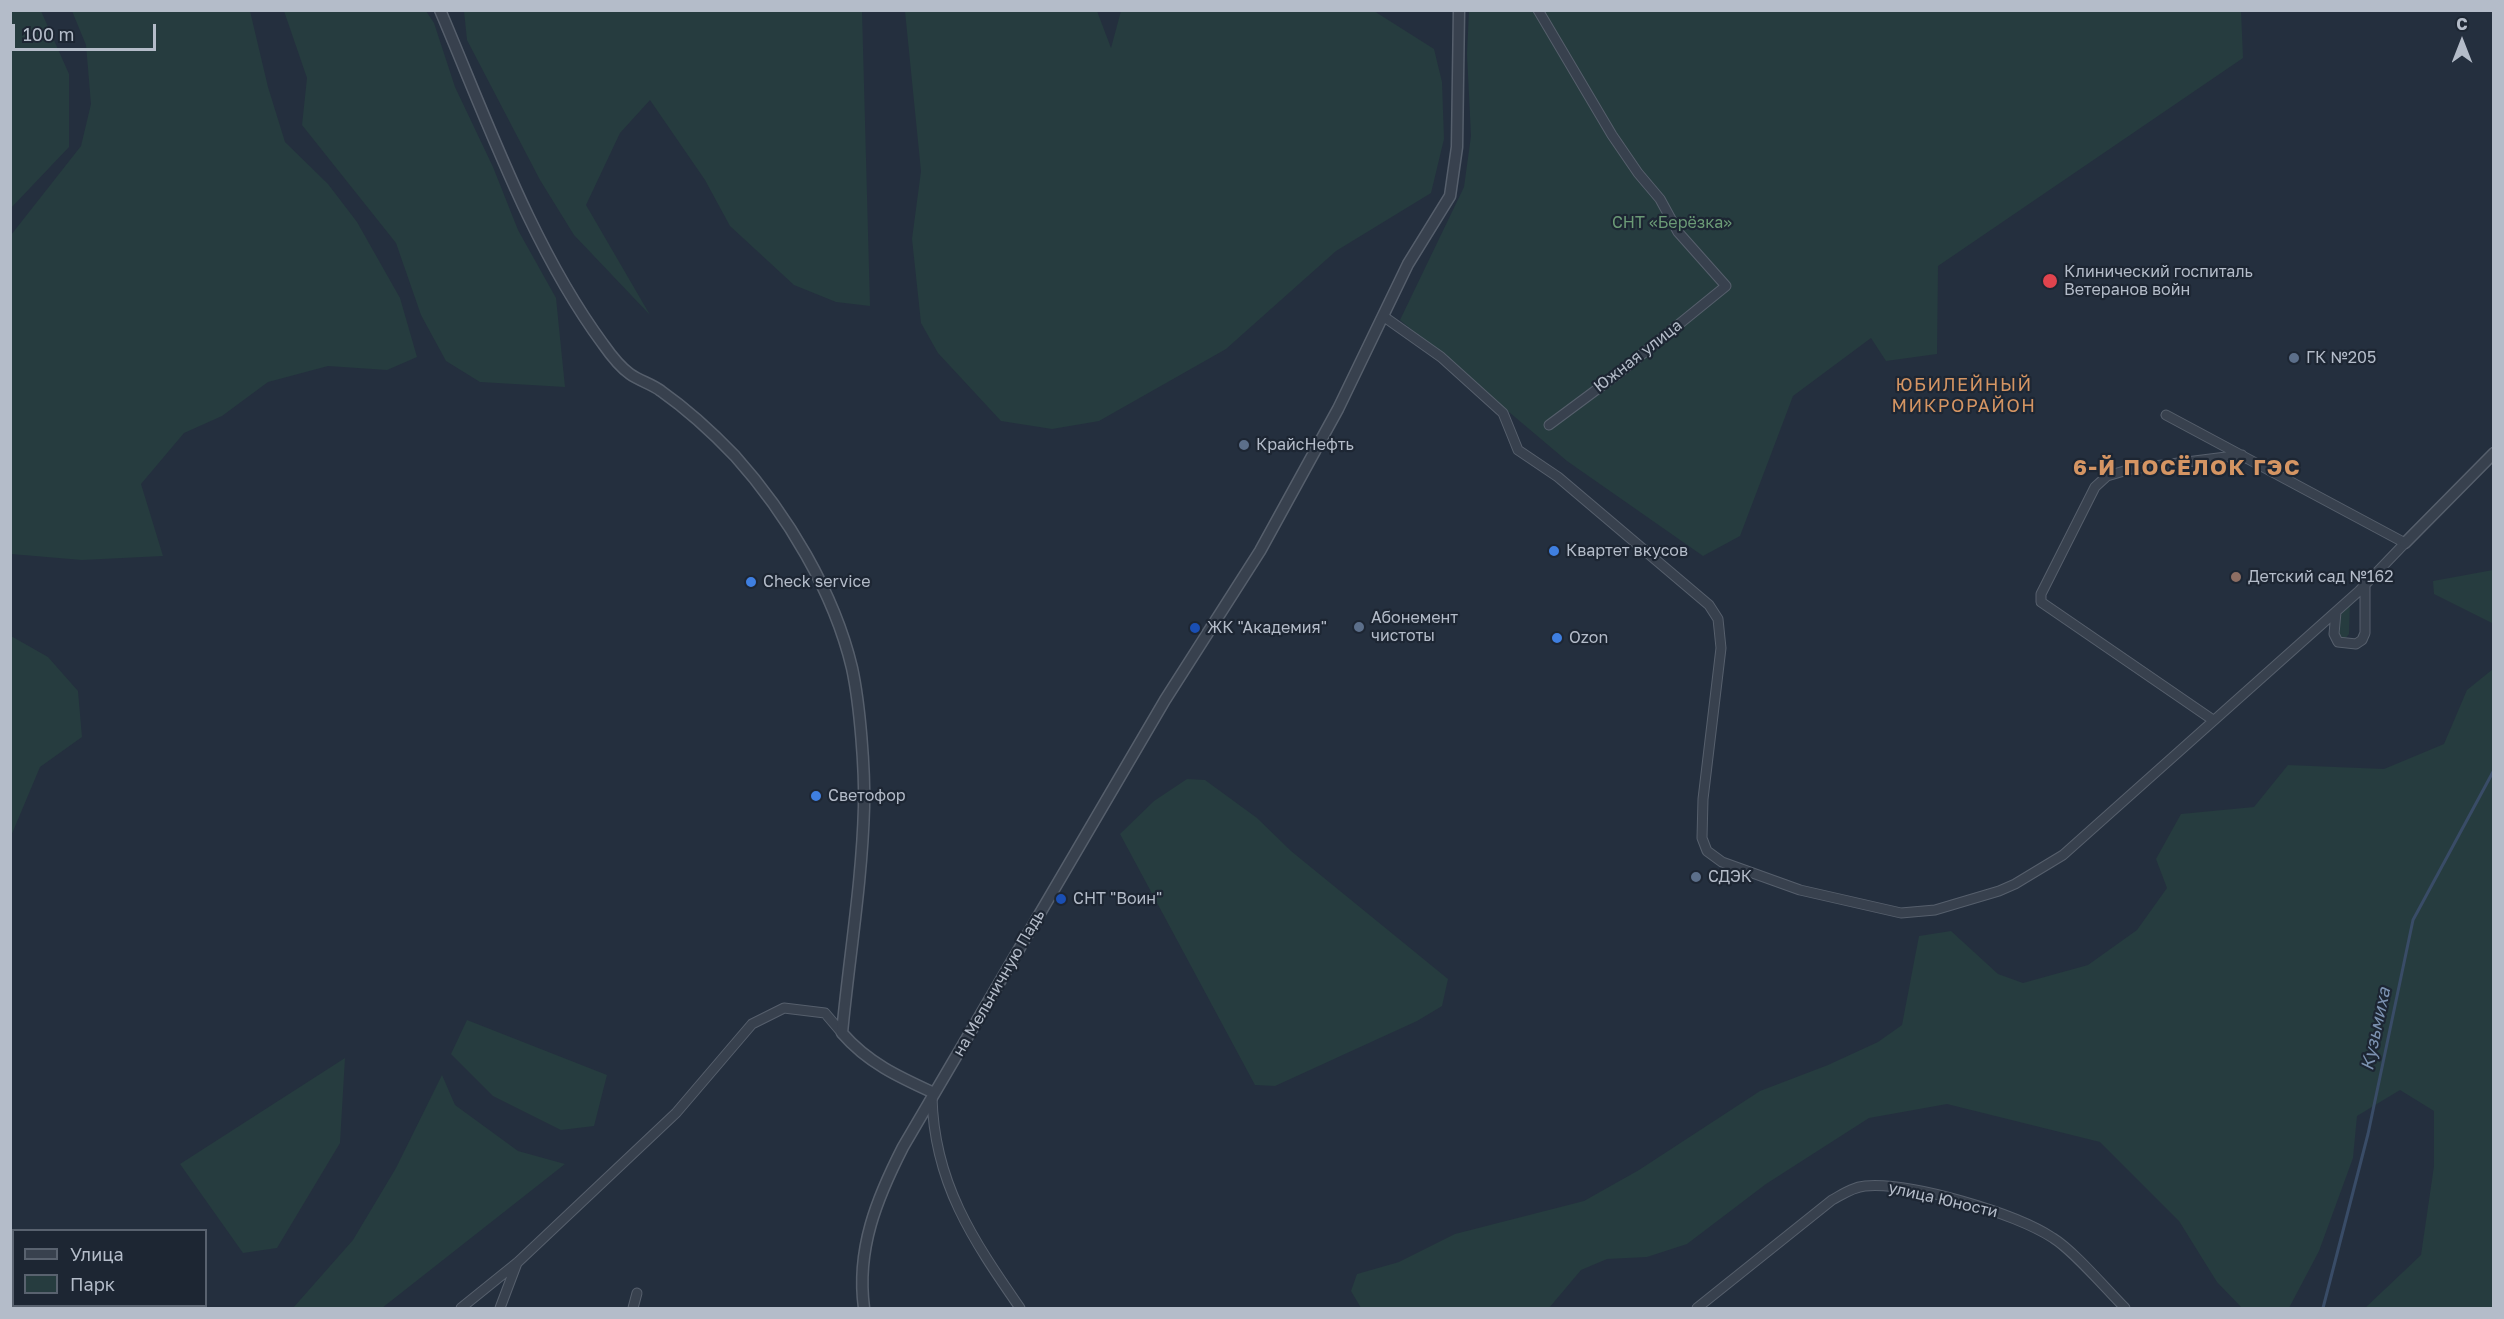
<!DOCTYPE html>
<meta charset="utf-8">
<style>
body{margin:0}
#map{position:relative;width:2504px;height:1319px;overflow:hidden;background:#242f3e;font-family:"Golos Text",sans-serif}
canvas{display:block}
.frame{position:absolute;inset:0;border:12px solid #b4bcc9;pointer-events:none}
.legend{position:absolute;left:12px;top:1229px;width:195px;height:78px;box-sizing:border-box;background:#1d2633;border:2px solid #59626f;margin:0;padding:8px 10px;list-style:none;font-size:18px;color:#b4bcc9}
.legend li{display:flex;align-items:center;gap:12px;height:30px}
.legend b{width:30px;border:2px solid #59626f}
.north{position:absolute;left:2432px;top:12px;width:60px;height:60px;-webkit-text-stroke:4px #1d2633;paint-order:stroke;rotate:0deg;font-size:16px;font-weight:700;line-height:24px;text-align:center;color:#b4bcc9}
.north::after{content:'';display:block;margin:auto;width:21px;height:27px;background:#b4bcc9;clip-path:polygon(50% 0,100% 100%,50% 72%,0 100%)}
.scale{position:absolute;left:12px;top:24px;width:144px;height:27px;box-sizing:border-box;border:3px solid #b4bcc9;border-top:0;padding-left:8px;font-size:18px;line-height:21px;white-space:nowrap;color:#b4bcc9;-webkit-text-stroke:4px #1d2633;paint-order:stroke}
</style>
<div id="map">
<canvas width="2504" height="1319"></canvas>
<div class="frame"></div>
<ul class="legend">
<li><b style="height:8px;background:#38414e"></b>Улица</li>
<li><b style="height:16px;background:#263c3f"></b>Парк</li>
</ul>
<div class="north">С</div>
<div class="scale">100 m</div>
</div>
<script>
const g = document.querySelector('canvas').getContext('2d');
g.lineJoin = 'round';
function paint(path, color) { g.fillStyle = color; g.fill(path, 'evenodd'); }
function stroke(path, color, width, dash) { g.strokeStyle = color; g.lineWidth = width; g.lineCap = dash ? 'butt' : 'round'; g.setLineDash(dash || []); g.stroke(path); }
function write(font, color, halo, rows, align = 'center') {
  g.font = font + ' "Golos Text",sans-serif'; g.lineWidth = 4.5; g.setLineDash([]); g.textBaseline = 'middle'; g.strokeStyle = halo; g.fillStyle = color; for (const [text, x, y, turn = 0] of rows) {
    g.save(); g.translate(x, y); g.rotate((+turn || 0) * Math.PI / 180); g.textAlign = isNaN(turn) ? turn : align; if (halo) g.strokeText(text, 0, 0); g.fillText(text, 0, 0); g.restore();
  }
}
const green = new Path2D(`
 M 11,10 L 41,11 L 69,74 L 69,147 L 11,208 Z
 M 72,11 L 250,11 L 268,87 L 285,142 L 328,184 L 357,222 L 400,298 L 417,357 L 387,370 L 328,366 L 268,382 L 222,416 L 184,433 L 141,484 L 163,556 L 82,560 L 11,554 L 11,235 L 81,146 L 91,104 L 86,45 Z
 M 284,11 L 426,11 L 434,23 L 455,87 L 493,167 L 518,230 L 556,298 L 565,387 L 480,382 L 446,361 L 421,315 L 396,243 L 302,125 L 307,78 Z
 M 464,11 L 862,11 L 870,306 L 836,302 L 794,285 L 730,226 L 705,180 L 650,100 L 620,133 L 586,205 L 650,315 L 574,235 L 540,180 L 467,40 Z
 M 905,11 L 1097,11 L 1111,48 L 1121,11 L 1374,11 L 1434,49 L 1442,82 L 1444,139 L 1431,193 L 1336,251 L 1226,349 L 1099,421 L 1052,429 L 1001,421 L 938,353 L 921,323 L 912,239 L 921,171 Z
 M 1469,11 L 2241,11 L 2243,58 L 1938,266 L 1937,354 L 1886,361 L 1871,338 L 1793,396 L 1740,536 L 1703,556 L 1567,461 L 1400,320 L 1464,187 L 1471,136 L 1467,54 Z
 M 2493,570 L 2494,570 L 2493,635 L 2492,623 L 2434,594 L 2433,581 Z
 M 2350,601 L 2349,634 L 2344,640 L 2338,634 L 2338,614 Z
 M 11,636 L 48,657 L 78,691 L 82,737 L 40,767 L 11,836 Z
 M 2493,669 L 2493,1308 L 2365,1308 L 2421,1255 L 2434,1166 L 2434,1111 L 2400,1090 L 2357,1116 L 2353,1158 L 2319,1251 L 2289,1308 L 2242,1308 L 2217,1282 L 2179,1221 L 2100,1142 L 1947,1104 L 1869,1118 L 1766,1184 L 1687,1244 L 1647,1257 L 1607,1259 L 1581,1270 L 1549,1308 L 1361,1308 L 1351,1291 L 1357,1274 L 1399,1262 L 1455,1234 L 1584,1201 L 1639,1170 L 1760,1091 L 1828,1065 L 1878,1042 L 1902,1025 L 1919,936 L 1951,931 L 1998,974 L 2023,983 L 2088,965 L 2137,930 L 2167,888 L 2156,859 L 2181,814 L 2254,807 L 2288,765 L 2384,769 L 2444,744 L 2467,690 Z
 M 1187,779 L 1205,780 L 1257,818 L 1291,851 L 1448,979 L 1442,1006 L 1417,1021 L 1275,1086 L 1255,1085 L 1120,834 L 1154,801 Z
 M 467,1020 L 607,1075 L 594,1126 L 561,1130 L 493,1096 L 451,1054 Z
 M 345,1058 L 340,1143 L 277,1248 L 243,1253 L 180,1164 Z
 M 442,1075 L 455,1105 L 518,1151 L 565,1164 L 382,1308 L 293,1308 L 353,1240 L 396,1168 Z
 M 13,1277 L 14,1306 L 104,1306 L 107,1308 L 11,1308 L 11,1279 Z`);
const stream = new Path2D(`
 M 2323,1308 L 2368,1134 L 2413,920 L 2494,770`);
const minor = new Path2D(`
 M 1538,10 L 1612,135 L 1638,173 L 1660,199 L 1678,232 L 1726,286 L 1619,373 L 1549,425
 M 1383,316 L 1441,357 L 1503,413 L 1518,450 L 1558,477 L 1709,605 L 1718,619 L 1721,648 L 1703,799 L 1702,838 L 1707,851 L 1722,862 L 1800,890 L 1901,913 L 1935,910 L 1999,891 L 2015,884 L 2063,855 L 2359,591 L 2405,543 L 2166,415
 M 2336,612 L 2334,634 L 2338,642 L 2356,644 L 2362,640 L 2365,633 L 2365,586
 M 2213,720 L 2041,602 L 2041,594 L 2095,487 L 2107,476 L 2131,469 L 2242,455
 M 932,1097 C 934,1183 973,1240 1020,1308
 M 461,1308 L 518,1262 L 676,1113 L 752,1024 L 784,1008 L 825,1013 L 842,1033
 M 500,1308 L 517,1263
 M 633,1308 L 637,1293
 M 1697,1308 L 1832,1200 C 1843,1194 1853,1187 1865,1186 C 1911,1182 2015,1213 2053,1238 C 2074,1251 2106,1289 2125,1308`);
const tertiary = new Path2D(`
 M 440,10 C 487,120 532,248 603,344 C 610,354 620,367 630,374 C 640,381 652,384 661,391 C 688,410 712,432 735,456 C 787,514 834,592 852,668 C 860,705 865,770 864,807 C 862,883 849,958 842,1033 C 868,1063 899,1077 934,1093
 M 2405,543 L 2494,453
 M 864,1308 C 856,1249 877,1198 903,1147 L 1165,700 L 1260,551 L 1338,409 L 1408,264 L 1450,196 L 1457,147 L 1459,10`);
const markers = [
 [2050,281,8,"#e0444e"],
 [2294,358,6,"#5c6f8a"],
 [1244,445,6,"#5c6f8a"],
 [1554,551,6,"#3f7fe0"],
 [2236,577,6,"#8d6e63"],
 [751,582,6,"#3f7fe0"],
 [1359,627,6,"#5c6f8a"],
 [1195,628,6,"#1a4fb4"],
 [1557,638,6,"#3f7fe0"],
 [816,796,6,"#3f7fe0"],
 [1696,877,6,"#5c6f8a"],
 [1061,899,6,"#1a4fb4"]
];
const parkNames = [
 ["СНТ «Берёзка»",1672,223]
];
const poiNames = [
 ["Клинический госпиталь",2064,272],
 ["Ветеранов войн",2064,290],
 ["ГК №205",2306,358],
 ["КрайсНефть",1256,445],
 ["Квартет вкусов",1566,551],
 ["Детский сад №162",2248,577],
 ["Check service",763,582],
 ["Абонемент",1371,618],
 ["чистоты",1371,636],
 ["ЖК \"Академия\"",1207,628],
 ["Ozon",1569,638],
 ["Светофор",828,796],
 ["СДЭК",1708,877],
 ["СНТ \"Воин\"",1073,899]
];
const streetNames = [
 ["Южная улица",1638,356,-38],
 ["на Мельничную Падь",999,983,-60],
 ["улица Юности",1943,1200,13]
];
const neighbourhoodNames = [
 ["ЮБИЛЕЙНЫЙ",1964,385],
 ["МИКРОРАЙОН",1964,406]
];
const waterNames = [
 ["Кузьмиха",2376,1029,-78]
];
const districtNames = [
 ["6-Й ПОСЁЛОК ГЭС",2187,468]
];
paint(green, '#263c3f');
stroke(stream, '#394c67', 3);
stroke(minor, '#565f6c', 11);
stroke(tertiary, '#565f6c', 13);
stroke(minor, '#38414e', 9);
stroke(tertiary, '#38414e', 10);
for (const [x, y, r, color] of markers) { const dot = new Path2D(); dot.arc(x, y, r, 0, 2 * Math.PI); g.fillStyle = color; g.fill(dot); stroke(dot, '#1d2633', 2); }
write('16px', '#6b9a76', '#1d2633', parkNames);
write('16px', '#b4bcc9', '#1d2633', poiNames, 'left');
write('16px', '#b4bcc9', '#1d2633', streetNames);
g.letterSpacing = '1.5px';
write('18px', '#d59563', '#1d2633', neighbourhoodNames);
g.letterSpacing = '0px';
write('italic 18px', '#7c92b1', '#1d2633', waterNames);
g.letterSpacing = '1.5px';
write('bold 22px', '#d59563', '#1d2633', districtNames);
g.letterSpacing = '0px';
</script>
